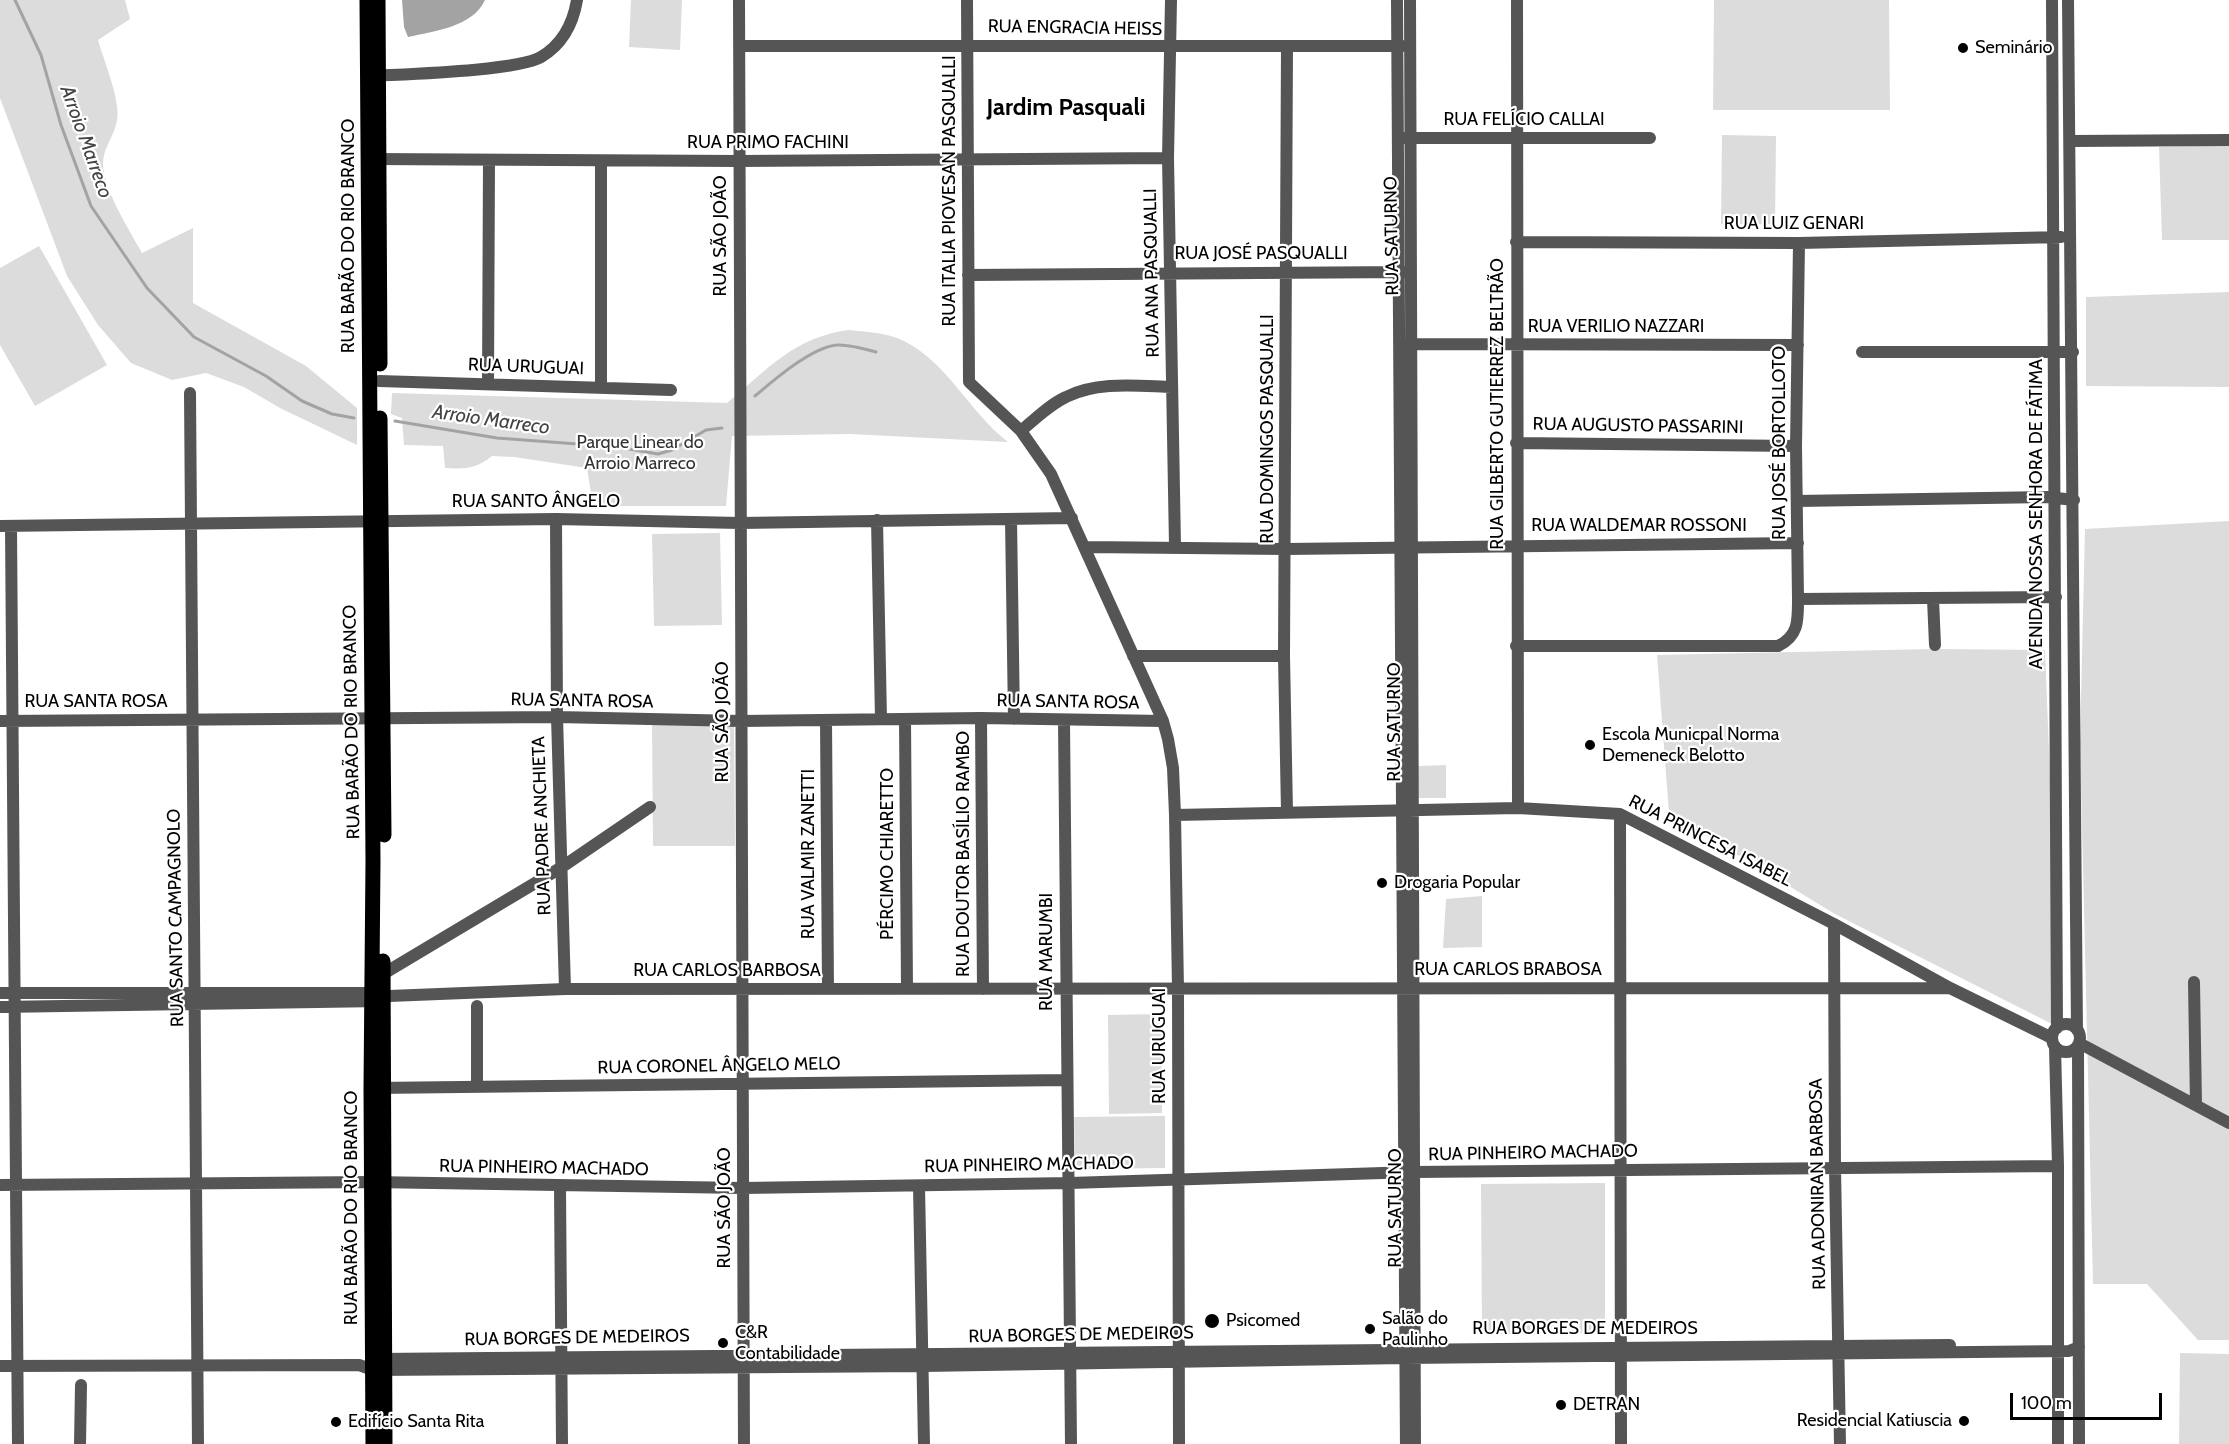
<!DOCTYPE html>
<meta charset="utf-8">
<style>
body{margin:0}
#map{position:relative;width:2229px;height:1444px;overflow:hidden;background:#fff;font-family:Cabin,sans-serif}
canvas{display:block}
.scale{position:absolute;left:2010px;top:1393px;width:152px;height:27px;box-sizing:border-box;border:3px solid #000;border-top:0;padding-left:8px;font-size:18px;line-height:21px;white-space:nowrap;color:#000;-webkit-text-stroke:4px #fff;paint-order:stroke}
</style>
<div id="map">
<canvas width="2229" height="1444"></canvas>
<div class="scale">100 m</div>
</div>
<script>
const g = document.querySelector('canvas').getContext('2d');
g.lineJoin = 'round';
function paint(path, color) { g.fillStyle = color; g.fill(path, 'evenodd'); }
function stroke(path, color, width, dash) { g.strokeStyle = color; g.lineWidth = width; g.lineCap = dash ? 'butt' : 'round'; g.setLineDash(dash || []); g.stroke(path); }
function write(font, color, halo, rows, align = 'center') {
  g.font = font + ' Cabin,sans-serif'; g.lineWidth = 4.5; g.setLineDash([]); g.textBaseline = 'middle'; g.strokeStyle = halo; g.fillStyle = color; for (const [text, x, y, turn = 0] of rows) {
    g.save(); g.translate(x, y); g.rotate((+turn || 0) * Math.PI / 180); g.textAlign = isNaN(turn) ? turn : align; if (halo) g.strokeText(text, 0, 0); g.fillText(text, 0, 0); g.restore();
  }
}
const green = new Path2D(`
 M 0,0 L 125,0 L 130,19 L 98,40 C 104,62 123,104 116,125 C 112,139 103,149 103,164 C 104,191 129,229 142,253 L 193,228 L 193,303 L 306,366 L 357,408 L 357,445 L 280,408 L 244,387 L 206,373 L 172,380 L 131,363 L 98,325 L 67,276 L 0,98 Z
 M 631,0 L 682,0 L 680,50 L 629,47 Z
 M 1714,0 L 1889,0 L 1890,110 L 1713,110 Z
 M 1722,135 L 1776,136 L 1775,224 L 1721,224 Z
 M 2229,145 L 2229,240 L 2162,240 L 2159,147 Z
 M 39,246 L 107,365 L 35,406 L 0,345 L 0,268 Z
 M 2229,292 L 2229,387 L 2086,386 L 2086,297 Z
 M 849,330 C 867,332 889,333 904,341 C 948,363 970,413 1008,442 L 850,434 L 732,436 L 726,506 L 593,506 L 587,468 L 514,457 L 492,456 C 476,469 464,469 445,468 L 443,446 L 404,445 L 402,418 L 391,414 L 392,393 L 727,403 C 768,369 794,337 849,330 Z
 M 2229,521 L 2229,1340 L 2198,1340 L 2147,1284 L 2093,1284 L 2080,742 L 2085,529 Z
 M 720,533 L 722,625 L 654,626 L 652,534 Z
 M 1933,649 L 2045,650 L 2052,829 L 2052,1024 L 1835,914 L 1669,813 L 1657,655 Z
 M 734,722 L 735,846 L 653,846 L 652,723 Z
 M 1446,765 L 1446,798 L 1418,798 L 1417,766 Z
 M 1482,896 L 1482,947 L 1443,948 L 1446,899 Z
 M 1161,1014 L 1162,1113 L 1109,1114 L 1108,1015 Z
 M 1165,1116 L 1165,1168 L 1075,1169 L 1074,1117 Z
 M 1605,1183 L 1605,1333 L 1482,1334 L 1481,1184 Z
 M 2180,1353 L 2229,1354 L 2229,1444 L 2179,1444 Z`);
const water = new Path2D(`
 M 402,0 L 485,0 C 473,27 434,31 408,37 L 404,27 Z`);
const stream = new Path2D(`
 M 15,0 L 41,55 L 61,125 L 91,206 L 147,288 L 194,337 L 266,376 L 302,401 L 332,414 L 354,418
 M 755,396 C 774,380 814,345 839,345 C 851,345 865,349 876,352
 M 395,421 L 497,438 L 618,447 L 658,454 L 672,450 L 706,430 L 722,428`);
const minor = new Path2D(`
 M 739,0 L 744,1444
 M 967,0 L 969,382 L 1021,431 L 1051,474 L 1163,721 L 1168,739 L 1173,768 L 1175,815 L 1178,989 L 1179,1444
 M 1171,0 L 1168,158 L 1175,546
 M 1397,0 L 1406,1444
 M 1410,0 L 1415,1444
 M 1517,0 L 1518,808
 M 2052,0 L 2057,1028
 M 2068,0 L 2077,1030
 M 739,46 L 1403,46
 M 1287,46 L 1284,656 L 1287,812
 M 371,76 C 405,74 517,71 541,57 C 563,44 573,24 577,0
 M 1401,138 L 1650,138
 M 2071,141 L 2229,140
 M 370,159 L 739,161 L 1168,158
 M 1516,242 L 1799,243 L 2061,237
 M 968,275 L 1405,272
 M 1405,344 L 1798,345
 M 1862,352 L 2073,352
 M 379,381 L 671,390
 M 488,384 L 489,160
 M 601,388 L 601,161
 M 190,393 L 198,1444
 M 1021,431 C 1035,419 1049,405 1066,397 C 1098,381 1137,386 1172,387
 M 1516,443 L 1796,446
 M 1797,501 L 2048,497 L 2074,500
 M 556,519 L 557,717 L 565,989
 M 1011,519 L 1014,719
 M 877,520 L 881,719
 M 0,526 L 556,519 L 740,523 L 1072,518
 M 11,527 L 18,1444
 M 1085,547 L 1286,549 L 1798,543
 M 1798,599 L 2056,597
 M 1933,599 L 1935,645
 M 1516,646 L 1778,646 C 1799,636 1798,620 1798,599 L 1796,446 L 1799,243
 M 1133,656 L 1284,656
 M 981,718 L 983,989
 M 905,719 L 907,989
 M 826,720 L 828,989
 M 0,721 L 557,717 L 741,721 L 981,718 L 1163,721
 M 1064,721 L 1071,1444
 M 1620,814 L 1621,1444
 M 1175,815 L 1518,808 L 1620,814 L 1834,924 L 1950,988 L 2052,1038
 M 1834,924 L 1835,1168 L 1840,1444
 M 383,974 L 562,867 L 650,807
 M 2194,982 L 2196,1105
 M 0,993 L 383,993 L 389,996 L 565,989 L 1950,988
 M 0,1007 L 381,1001
 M2052 1038a14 14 0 1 1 28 0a14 14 0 1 1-28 0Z
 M 2079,1043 L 2229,1123
 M 2078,1045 L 2079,1444
 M 2055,1047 L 2058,1166 L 2058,1444
 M 477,1087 L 477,1006
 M 375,1088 L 1067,1080
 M 0,1185 L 371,1182 L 743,1188 L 1070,1183 L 1414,1172 L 2058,1166
 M 919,1186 L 924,1444
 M 560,1187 L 562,1444
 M 377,1359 L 1950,1345
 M 0,1366 L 359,1365 L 373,1370 L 924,1366 L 1405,1358 L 2069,1351 L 2079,1347
 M 80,1444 L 81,1385`);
const major = new Path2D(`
 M 367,0 L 373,861 L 371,1088 L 373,1444
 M 378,0 L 380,364
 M 380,418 L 384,835
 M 383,961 L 385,1444`);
const markers = [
 [1963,48,6,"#000"],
 [1590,745,6,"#000"],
 [1382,883,6,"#000"],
 [1212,1321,8,"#000"],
 [1370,1329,6,"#000"],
 [723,1343,6,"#000"],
 [1561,1405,6,"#000"],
 [1964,1421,6,"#000"],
 [336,1422,6,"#000"]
];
const streetNames = [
 ["RUA ENGRACIA HEISS",1075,28,1],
 ["RUA FELÍCIO CALLAI",1524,120],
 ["RUA PRIMO FACHINI",768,143],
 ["RUA ITALIA PIOVESAN PASQUALLI",950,191,-90],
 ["RUA LUIZ GENARI",1794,224],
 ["RUA BARÃO DO RIO BRANCO",349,236,-90],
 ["RUA SÃO JOÃO",721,236,-90],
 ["RUA SATURNO",1392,236,-91],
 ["RUA JOSÉ PASQUALLI",1261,254],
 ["RUA ANA PASQUALLI",1152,273,-91],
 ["RUA VERILIO NAZZARI",1616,327],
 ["RUA URUGUAI",526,367,2],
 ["RUA GILBERTO GUTIERREZ BELTRÃO",1498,404,-90],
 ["RUA AUGUSTO PASSARINI",1638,426,1],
 ["RUA DOMINGOS PASQUALLI",1268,429,-90],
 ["RUA JOSÉ BORTOLLOTO",1780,443,-90],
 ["RUA SANTO ÂNGELO",536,502],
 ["AVENIDA NOSSA SENHORA DE FÁTIMA",2037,514,-90],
 ["RUA WALDEMAR ROSSONI",1639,526],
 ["RUA SANTA ROSA",582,701,1],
 ["RUA SANTA ROSA",96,702],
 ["RUA SANTA ROSA",1068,702,1],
 ["RUA BARÃO DO RIO BRANCO",352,722,-91],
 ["RUA SÃO JOÃO",723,722,-90],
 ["RUA SATURNO",1395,722,-90],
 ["RUA PADRE ANCHIETA",542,826,-92],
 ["RUA PRINCESA ISABEL",1710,841,27],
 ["RUA VALMIR ZANETTI",809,854,-90],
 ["PÉRCIMO CHIARETTO",888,854,-90],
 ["RUA DOUTOR BASÍLIO RAMBO",964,854,-90],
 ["RUA SANTO CAMPAGNOLO",176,918,-91],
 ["RUA MARUMBI",1047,952,-90],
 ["RUA CARLOS BRABOSA",1508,970],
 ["RUA CARLOS BARBOSA",727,971],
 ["RUA URUGUAI",1160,1046,-90],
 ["RUA CORONEL ÂNGELO MELO",719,1066,-1],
 ["RUA PINHEIRO MACHADO",1533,1153,-1],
 ["RUA PINHEIRO MACHADO",1029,1165,-1],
 ["RUA PINHEIRO MACHADO",544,1168,1],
 ["RUA ADONIRAN BARBOSA",1818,1184,-91],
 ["RUA BARÃO DO RIO BRANCO",352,1208,-90],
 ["RUA SÃO JOÃO",725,1208,-90],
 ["RUA SATURNO",1396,1208,-90],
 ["RUA BORGES DE MEDEIROS",1585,1329],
 ["RUA BORGES DE MEDEIROS",1081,1335,-1],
 ["RUA BORGES DE MEDEIROS",577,1338,-1]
];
const poiNames = [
 ["Seminário",1975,48],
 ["Escola Municpal Norma",1602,735],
 ["Demeneck Belotto",1602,756],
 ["Drogaria Popular",1394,883],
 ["Salão do",1382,1319],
 ["Paulinho",1382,1340],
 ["Psicomed",1226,1321],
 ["C&R",735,1333],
 ["Contabilidade",735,1354],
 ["DETRAN",1573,1405],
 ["Residencial Katiuscia",1952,1421,"right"],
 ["Edifício Santa Rita",348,1422]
];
const parkNames = [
 ["Parque Linear do",640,443],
 ["Arroio Marreco",640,464]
];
const waterNames = [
 ["Arroio Marreco",86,142,70],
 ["Arroio Marreco",491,420,8]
];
const districtNames = [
 ["Jardim Pasquali",1066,108]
];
paint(green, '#dcdcdc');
paint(water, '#a3a3a3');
stroke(stream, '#a3a3a3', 3);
stroke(minor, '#555', 12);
stroke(major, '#000', 15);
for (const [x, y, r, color] of markers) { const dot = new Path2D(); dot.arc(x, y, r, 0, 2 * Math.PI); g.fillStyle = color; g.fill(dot); stroke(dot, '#fff', 2); }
write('18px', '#000', '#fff', streetNames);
write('18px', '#000', '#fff', poiNames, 'left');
write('18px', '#333', '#fff', parkNames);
write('italic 20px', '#444', '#fff', waterNames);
write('bold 24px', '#000', '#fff', districtNames);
</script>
